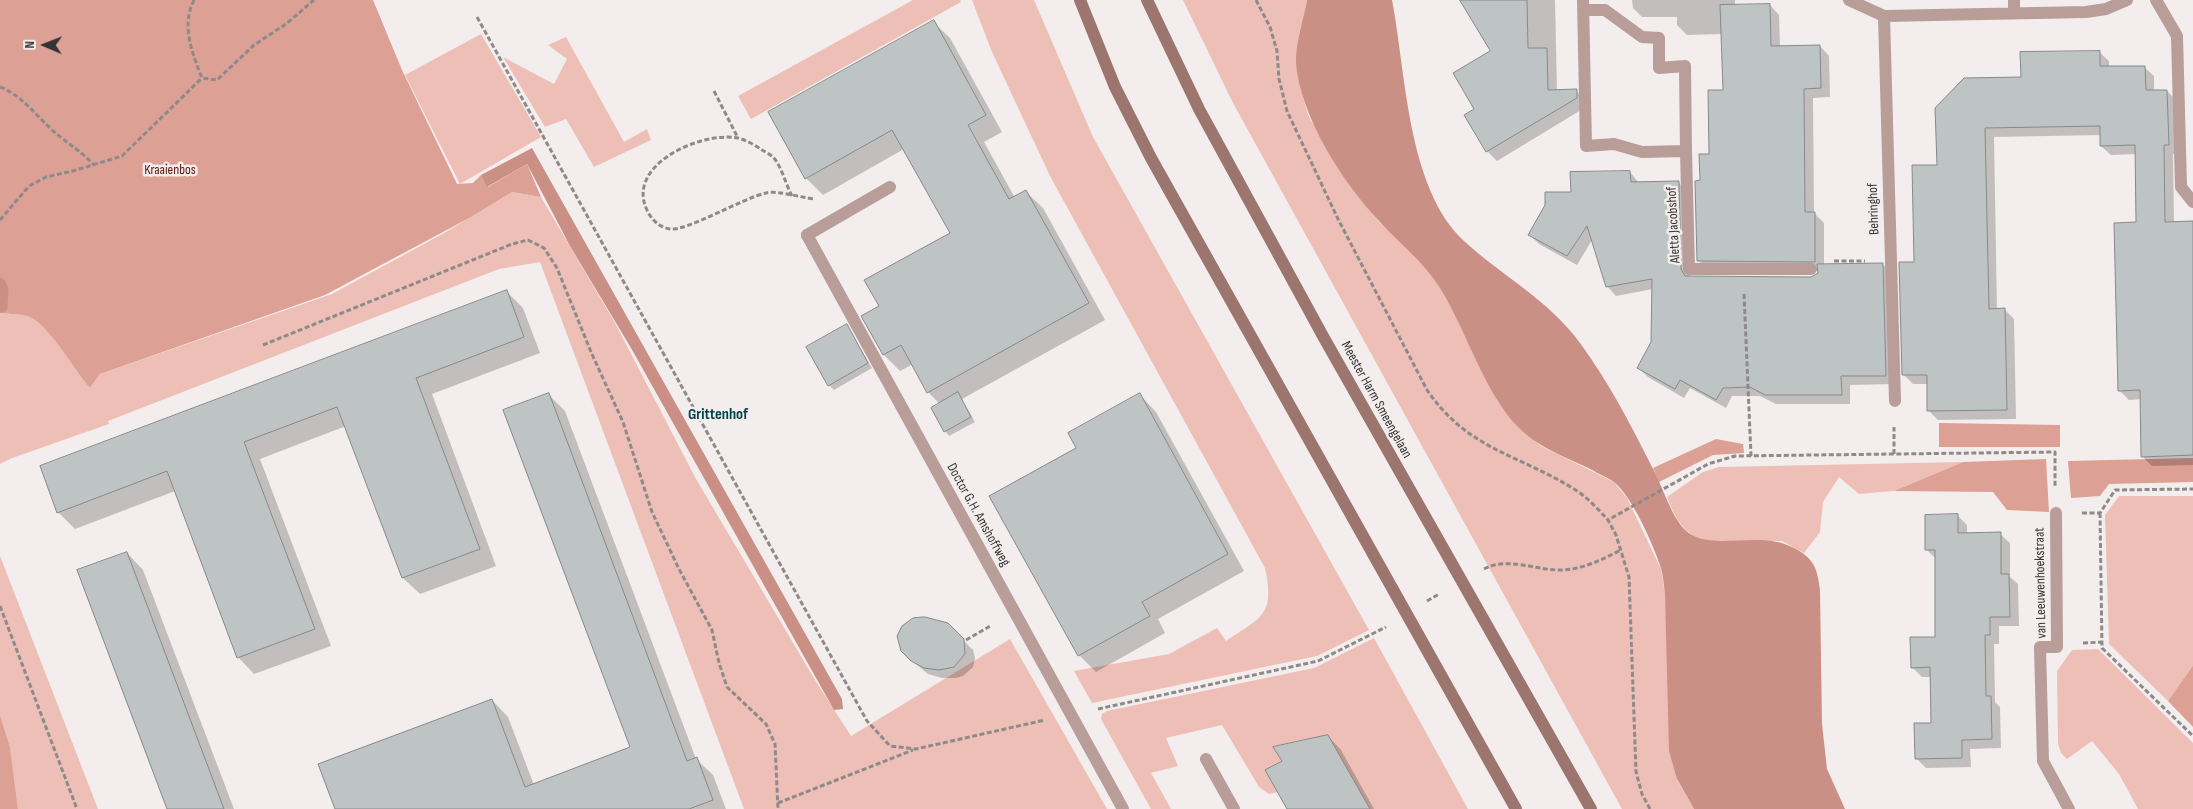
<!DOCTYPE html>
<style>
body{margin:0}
#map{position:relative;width:2193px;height:809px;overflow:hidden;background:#f3eeed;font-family:"Sofia Sans Condensed",sans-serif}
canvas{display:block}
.north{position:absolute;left:20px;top:20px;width:50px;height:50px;-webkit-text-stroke:4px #f3eeed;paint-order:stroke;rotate:271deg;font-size:14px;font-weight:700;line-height:20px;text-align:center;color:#353333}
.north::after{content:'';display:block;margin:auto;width:18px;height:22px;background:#353333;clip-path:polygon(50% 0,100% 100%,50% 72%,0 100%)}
</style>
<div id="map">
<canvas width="2193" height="809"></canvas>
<div class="north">N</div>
</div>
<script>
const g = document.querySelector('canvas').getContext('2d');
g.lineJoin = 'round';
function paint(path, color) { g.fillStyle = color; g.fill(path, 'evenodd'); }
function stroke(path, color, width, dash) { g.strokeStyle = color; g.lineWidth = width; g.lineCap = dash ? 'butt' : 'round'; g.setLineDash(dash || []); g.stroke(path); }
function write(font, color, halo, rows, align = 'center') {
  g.font = font + ' "Sofia Sans Condensed",sans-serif'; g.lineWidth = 5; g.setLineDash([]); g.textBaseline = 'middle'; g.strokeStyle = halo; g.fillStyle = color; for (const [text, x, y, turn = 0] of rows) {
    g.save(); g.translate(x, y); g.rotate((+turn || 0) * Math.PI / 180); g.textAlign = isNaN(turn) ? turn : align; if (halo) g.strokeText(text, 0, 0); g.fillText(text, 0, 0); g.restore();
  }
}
const green = new Path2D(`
 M 913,0 L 960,0 L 961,2 L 751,119 L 738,96 Z
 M 972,0 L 1034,0 L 1093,137 L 1369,630 L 1317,656 L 1092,703 L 1074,671 L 1169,654 L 1217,628 L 1226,641 C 1262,617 1275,615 1265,568 L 1050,176 L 992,52 Z
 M 1183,0 L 1307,0 L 1296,61 L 1301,90 L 1308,115 L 1349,184 L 1379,222 L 1409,248 L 1436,281 L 1456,314 L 1497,400 L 1519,428 L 1541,446 L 1614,482 L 1627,498 L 1661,569 L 1665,594 L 1677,780 L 1694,809 L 1622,809 L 1233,103 Z
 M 481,34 L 541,137 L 460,184 L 405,75 Z
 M 566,37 L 624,142 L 647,129 L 651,140 L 594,167 L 566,119 L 545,127 L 503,57 L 554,84 L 567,59 L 548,45 Z
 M 512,192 L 541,197 L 615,323 L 696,479 L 815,680 L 851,736 L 1010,639 L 1107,809 L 744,809 L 540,262 L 499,269 L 108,421 L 109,424 L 12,458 L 0,464 L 0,313 C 9,314 18,314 27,316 C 48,321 74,370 90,388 L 100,374 L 332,294 L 446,232 Z
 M 1963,462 L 1894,491 L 1859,494 L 1839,477 L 1823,502 L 1820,532 L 1804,553 L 1782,541 L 1707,541 C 1684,536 1675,517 1667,497 L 1703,472 L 1719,467 Z
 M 2119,496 L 2193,496 L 2193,669 L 2168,701 L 2109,644 L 2105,515 Z
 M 0,556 L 98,809 L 18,809 L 10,747 L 0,715 Z
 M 1374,638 L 1468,809 L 1370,809 L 1309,739 L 1273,747 L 1282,761 L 1278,792 L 1269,794 L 1259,787 L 1222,725 L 1166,738 L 1178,766 L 1151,773 L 1171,809 L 1151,809 L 1101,719 L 1102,714 L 1107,711 L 1314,668 Z
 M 2098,649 L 2193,743 L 2193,809 L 2138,809 L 2119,774 L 2092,741 L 2067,759 L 2061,753 L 2058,744 L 2057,671 L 2072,650 Z`);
const forest = new Path2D(`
 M 0,0 L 373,0 L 402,70 L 457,184 L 473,183 L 481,175 L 488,187 L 527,164 L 541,197 L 512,192 L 471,217 L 325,295 L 100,374 L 90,388 C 74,370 48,322 27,316 C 19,314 9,314 0,313 Z
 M 1939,423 L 2060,425 L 2060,447 L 1939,447 Z
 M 1716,439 L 1743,444 L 1744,453 L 1713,455 L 1659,482 L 1653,468 Z
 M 2193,458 L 2193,482 L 2109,484 L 2100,496 L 2071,498 L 2068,461 Z
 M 2046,459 L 2049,512 L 2007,510 L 1993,492 L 1894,491 L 1963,462 Z
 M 2193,666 L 2193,727 L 2168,701 Z
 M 0,715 L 10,747 L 18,809 L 0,809 Z`);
const water = new Path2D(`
 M 1307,0 L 1392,0 C 1406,72 1407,188 1464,241 C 1501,275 1550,301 1580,343 C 1608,381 1631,425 1652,467 C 1662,485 1668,507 1680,524 C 1703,557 1755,528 1792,547 C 1814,558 1817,567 1820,590 L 1822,724 L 1827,769 L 1845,809 L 1694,809 L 1677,779 L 1669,751 L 1665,594 C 1664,586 1663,576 1661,568 C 1653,544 1633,498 1614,482 C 1609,478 1600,475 1594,471 C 1569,458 1540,449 1519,428 C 1484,393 1467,331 1440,288 C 1423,261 1400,244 1379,221 C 1343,183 1300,116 1296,63 C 1295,45 1304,18 1307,0 Z
 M 532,148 L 842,699 L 843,709 L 834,710 L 631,348 L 570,246 L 527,164 L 487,187 L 481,175 Z`);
const shadow = new Path2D(`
 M 1472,0 L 1555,0 L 1557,91 L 1576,91 L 1586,100 L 1586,107 L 1497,161 L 1487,151 L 1466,115 L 1475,110 L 1492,51 Z
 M 1632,0 L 1735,0 L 1735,6 L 1770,5 L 1779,15 L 1780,47 L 1820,46 L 1829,56 L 1830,97 L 1813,98 L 1814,213 L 1824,223 L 1824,265 L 1882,264 L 1892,273 L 1895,384 L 1850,385 L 1850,404 L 1776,404 L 1760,396 L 1732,396 L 1726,408 L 1690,388 L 1684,398 L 1648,377 L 1638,368 L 1652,342 L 1653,289 L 1616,296 L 1607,286 L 1592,240 L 1577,265 L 1539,244 L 1530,235 L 1572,193 L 1630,172 L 1639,183 L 1678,182 L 1687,191 L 1690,278 L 1811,278 L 1820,273 L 1819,271 L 1708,270 L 1698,260 L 1701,182 L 1710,155 L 1724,91 L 1722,34 L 1687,35 L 1677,25 L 1677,17 L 1642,17 L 1633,8 Z
 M 933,22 L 950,38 L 1002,132 L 984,142 L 1015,198 L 1026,192 L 1043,208 L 1105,320 L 962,399 L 975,422 L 949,436 L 945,431 L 940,404 L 928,392 L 913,364 L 900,371 L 884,355 L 863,317 L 881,306 L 951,233 L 904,149 L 823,195 L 806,178 Z
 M 2099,52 L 2109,61 L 2109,67 L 2144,67 L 2154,76 L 2154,91 L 2167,91 L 2176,100 L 2177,154 L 2173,154 L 2174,223 L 2193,223 L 2193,465 L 2152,466 L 2142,456 L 2141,399 L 2129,400 L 2119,390 L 2137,224 L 2136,154 L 2111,155 L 2101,146 L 2101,135 L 1994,137 L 1997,310 L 2004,309 L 2014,319 L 2016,419 L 1938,420 L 1928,410 L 1928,384 L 1913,384 L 1904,375 L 1915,263 L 1938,166 L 2022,78 Z
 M 506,291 L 523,308 L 540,353 L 432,394 L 496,566 L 420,594 L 403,578 L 346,426 L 260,459 L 331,646 L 254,674 L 238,657 L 175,491 L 75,529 L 58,512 Z
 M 847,326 L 872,368 L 834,390 L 829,385 Z
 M 548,394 L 565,411 L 696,759 L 713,775 L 726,809 L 337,809 L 492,700 L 508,717 L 534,785 L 632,748 Z
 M 1140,395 L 1156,412 L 1244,571 L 1158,619 L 1165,633 L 1096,672 L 1079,655 L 1078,449 Z
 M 1958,516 L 1967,525 L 1967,534 L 2000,534 L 2010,543 L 2010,577 L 2018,584 L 2019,626 L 1999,626 L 1999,644 L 1994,644 L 1995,702 L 2000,707 L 2001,748 L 1970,749 L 1971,767 L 1926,768 L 1916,758 L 1933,724 L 1932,677 L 1922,677 L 1912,667 L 1936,638 L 1936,559 L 1927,550 Z
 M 127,553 L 143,570 L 234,809 L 169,809 Z
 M 947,624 L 973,650 L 975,658 L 973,667 L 963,676 L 956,678 L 942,678 L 928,674 L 906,656 L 899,643 L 899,633 Z
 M 1328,736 L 1341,750 L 1374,809 L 1289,809 Z`);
const stream = new Path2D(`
 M 0,283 L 3,290 L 2,307`);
const building = new Path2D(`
 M 1460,0 L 1527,0 L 1528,48 L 1547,48 L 1548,90 L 1577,89 L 1577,98 L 1486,152 L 1464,115 L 1474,109 L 1453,73 L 1490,51 Z
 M 1770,4 L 1771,46 L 1820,45 L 1821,88 L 1804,89 L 1805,212 L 1815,212 L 1815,262 L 1697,261 L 1695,181 L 1700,180 L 1699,154 L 1709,154 L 1708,90 L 1723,90 L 1720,5 Z
 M 934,20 L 986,115 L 968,125 L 1009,199 L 1026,190 L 1089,303 L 927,393 L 901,345 L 883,355 L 861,316 L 879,306 L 864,280 L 950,233 L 892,130 L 805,179 L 768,112 Z
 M 2100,51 L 2100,66 L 2145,66 L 2146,90 L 2167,90 L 2169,145 L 2164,145 L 2165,222 L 2193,221 L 2193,455 L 2141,457 L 2140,390 L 2118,391 L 2114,223 L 2136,222 L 2135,145 L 2100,146 L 2100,126 L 1985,128 L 1989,309 L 2005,308 L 2007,410 L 1927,411 L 1927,375 L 1902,375 L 1899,262 L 1914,262 L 1912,165 L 1937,165 L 1935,108 L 1964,78 L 2021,77 L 2020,52 Z
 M 1630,171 L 1631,182 L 1679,181 L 1681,269 L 1685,276 L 1811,277 L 1818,273 L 1817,264 L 1883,263 L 1886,376 L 1841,376 L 1842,395 L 1765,395 L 1750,387 L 1723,388 L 1716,400 L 1680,380 L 1675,389 L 1637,368 L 1651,342 L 1652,279 L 1606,287 L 1587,226 L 1567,256 L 1528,235 L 1545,205 L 1545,192 L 1571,192 L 1570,172 Z
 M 507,290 L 524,337 L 416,378 L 480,549 L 402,578 L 337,407 L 244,442 L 315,629 L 237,658 L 167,471 L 57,513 L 40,466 Z
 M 847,324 L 868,363 L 828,386 L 806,347 Z
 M 958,392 L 971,417 L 944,432 L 931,408 Z
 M 549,393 L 687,761 L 697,757 L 713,800 L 689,809 L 335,809 L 318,764 L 492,699 L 525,787 L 630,747 L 503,410 Z
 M 1140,393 L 1228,554 L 1142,602 L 1150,616 L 1078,656 L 989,496 L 1076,448 L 1068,433 Z
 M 1958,514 L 1958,533 L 2001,532 L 2001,574 L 2009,574 L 2010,617 L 1990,617 L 1990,635 L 1985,635 L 1986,696 L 1991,696 L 1992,739 L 1962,740 L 1962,758 L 1915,759 L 1914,723 L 1931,723 L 1930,667 L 1911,668 L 1910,637 L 1935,637 L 1935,550 L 1925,550 L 1925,515 Z
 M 127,552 L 224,809 L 167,809 L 77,570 Z
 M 925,617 L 948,623 L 964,639 L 965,654 L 954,667 L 939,670 L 924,668 L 911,661 L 901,651 L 897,636 L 902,626 L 913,618 Z
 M 1328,735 L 1370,809 L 1287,809 L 1265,770 L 1282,761 L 1273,747 Z`);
const path = new Path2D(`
 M 194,0 C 181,25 192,53 202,78 L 217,80 L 254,45 L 286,24 L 314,0
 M 1256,0 L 1270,27 L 1277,51 L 1279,79 L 1287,111 L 1338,219 L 1427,390 C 1468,450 1518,454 1574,489 C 1587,497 1598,509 1608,520
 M 477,17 L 867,721 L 890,746 L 916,749 L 1045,720
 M 0,87 C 24,96 38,119 58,135 C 70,145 83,153 94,165
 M 714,91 L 738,138
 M 792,196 C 786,185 782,168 774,158 C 771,155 766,152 762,150 C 755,145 746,140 738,138 C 700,131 623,166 648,212 C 652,220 660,228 671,229 C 687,231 743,198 766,193 C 778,190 802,198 815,199
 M 0,220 L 29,186 L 46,177 L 73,171 L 122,156 L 202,78
 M 1834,261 L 1865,261
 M 1744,294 L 1751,456
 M 263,345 L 512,244 L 528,240 L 544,248 L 557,268 L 591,352 L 623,422 L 652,512 L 679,569 L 712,630 L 719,663 L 727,687 L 766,724 L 775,744 L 778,809
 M 1894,454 L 1894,427
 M 2082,513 L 2100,513 L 2115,490 L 2193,489
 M 2100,513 L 2102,648 L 2193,736
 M 1484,569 C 1508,556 1537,571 1563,570 C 1584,569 1603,559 1621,550
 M 1427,601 L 1439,594
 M 0,606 L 77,809
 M 966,640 L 992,625
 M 2083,643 L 2103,642
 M 1098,709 L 1318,661 L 1386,627
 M 778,803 L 913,750
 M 1650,809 L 1642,794 L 1636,772 L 1629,577 L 1616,535 L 1608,520 L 1708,464 L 1735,456 L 2055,452 L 2055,488`);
const lane = new Path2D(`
 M 807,235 L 890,187
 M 1206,759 L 1234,809`);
const street = new Path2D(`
 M 1583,0 L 1586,146 L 1614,144 L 1642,152 L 1686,151 L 1689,269 L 1811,269
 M 1849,0 L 1884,16 L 2086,12 L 2106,9 L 2127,0
 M 2014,0 L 2014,13
 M 2156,0 L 2177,36 L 2181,187 L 2193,202
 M 1584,10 L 1605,10 L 1642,37 L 1659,38 L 1659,68 L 1685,66 L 1686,151
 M 1884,16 L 1895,401
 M 807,235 L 1123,809
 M 2056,513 L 2057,647 L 2040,647 L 2043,761 L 2069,809`);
const secondary = new Path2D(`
 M 1080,0 L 1115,87 L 1151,158 L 1516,809
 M 1147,0 L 1199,109 L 1324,338 L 1591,809`);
const parkNames = [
 ["Kraaienbos",170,170]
];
const streetNames = [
 ["Behringhof",1874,209,-92],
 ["Aletta Jacobshof",1674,225,-93],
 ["Meester Harm Smeengelaan",1376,400,61],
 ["Doctor G.H. Amshoffweg",978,515,61],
 ["van Leeuwenhoekstraat",2041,583,-91]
];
const quarterNames = [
 ["Grittenhof",718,415]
];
paint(green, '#edbfb6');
paint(forest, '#dca095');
paint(water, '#cb9085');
paint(shadow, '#0003');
stroke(stream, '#cb9085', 11);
paint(building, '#bec3c3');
stroke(building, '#84898a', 1);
stroke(path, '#8e8a8a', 3, [5, 2.5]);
stroke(lane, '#b89d98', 12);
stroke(street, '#b89d98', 12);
stroke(secondary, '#9c756e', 12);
write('14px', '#5c160c', '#f3eeed', parkNames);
write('14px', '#353333', '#f3eeed', streetNames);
write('bold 16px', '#01454a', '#f3eeed', quarterNames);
</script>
